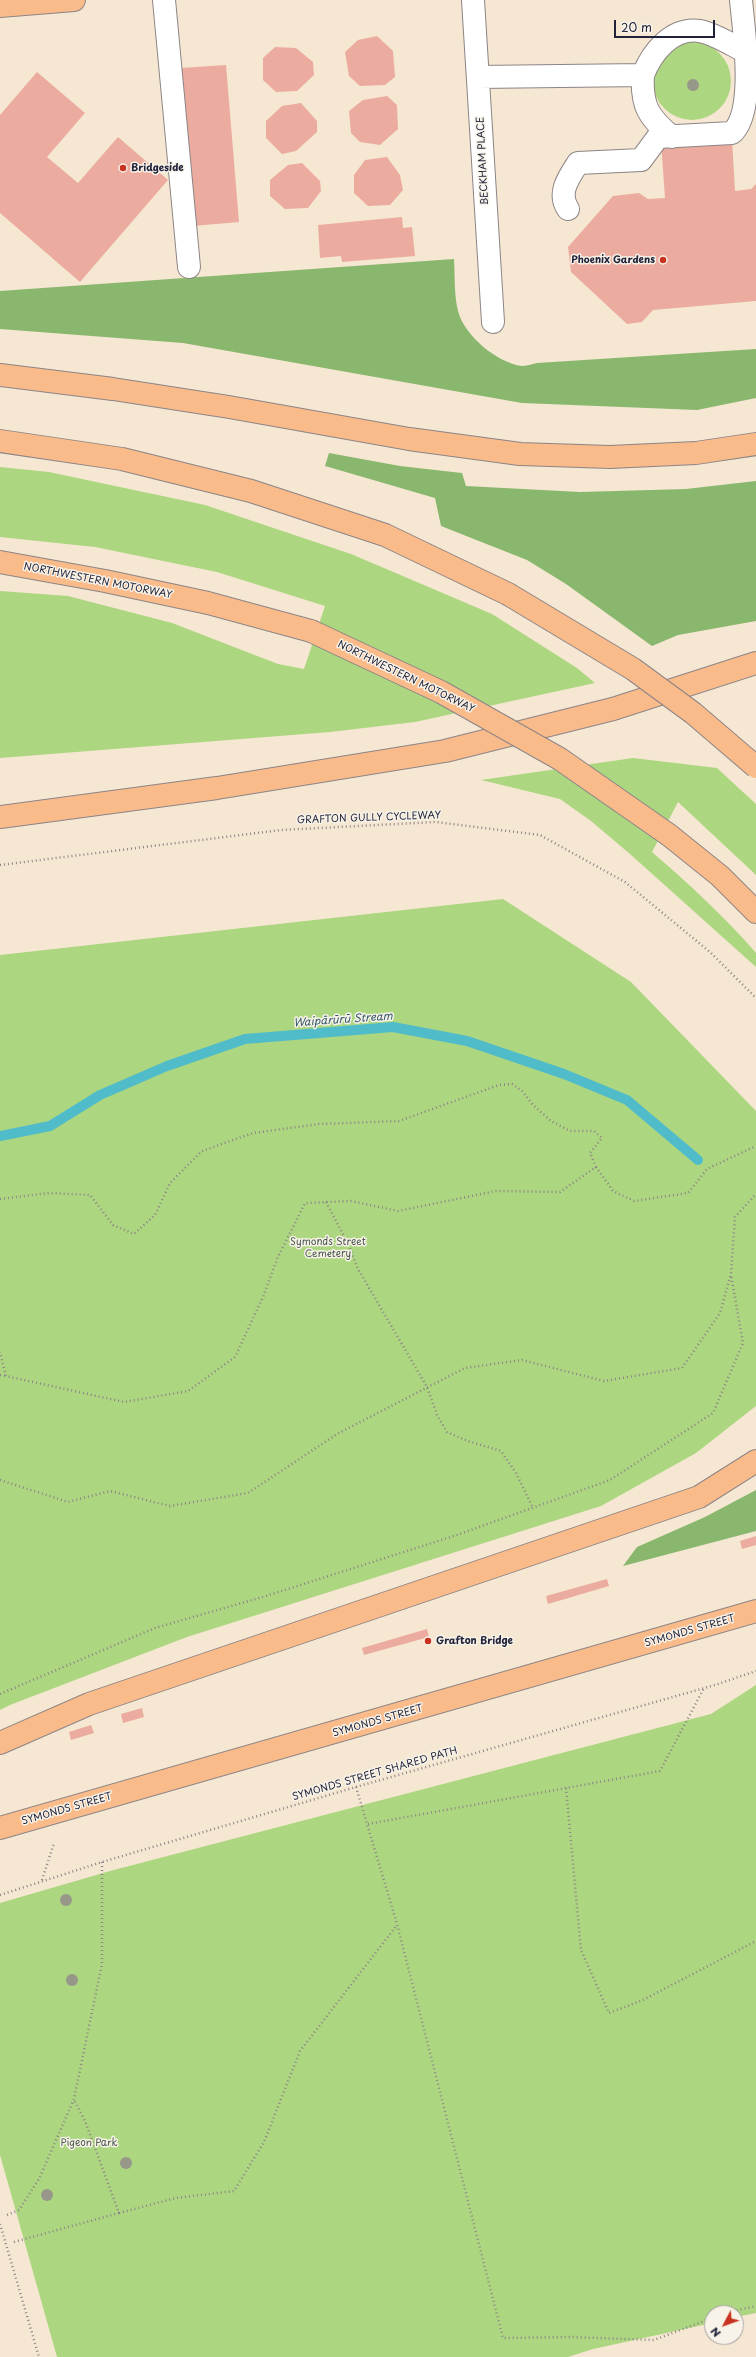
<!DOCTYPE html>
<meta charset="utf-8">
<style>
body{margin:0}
#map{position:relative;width:756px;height:2357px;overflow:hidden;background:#f5e7d2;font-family:"Playpen Sans",sans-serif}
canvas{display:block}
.north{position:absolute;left:704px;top:2305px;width:40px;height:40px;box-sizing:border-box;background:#f7f3e8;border:1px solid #a29fa3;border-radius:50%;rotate:229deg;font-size:11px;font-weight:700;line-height:16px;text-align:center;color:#22223b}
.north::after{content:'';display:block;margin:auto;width:14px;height:18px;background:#c8321e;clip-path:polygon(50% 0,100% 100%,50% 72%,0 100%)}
.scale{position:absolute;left:614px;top:20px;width:101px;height:18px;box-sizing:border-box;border:2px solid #22223b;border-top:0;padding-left:5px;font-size:12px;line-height:14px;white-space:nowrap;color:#22223b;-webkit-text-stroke:3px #f7f3e8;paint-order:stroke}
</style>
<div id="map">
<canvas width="756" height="2357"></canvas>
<div class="north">N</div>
<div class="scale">20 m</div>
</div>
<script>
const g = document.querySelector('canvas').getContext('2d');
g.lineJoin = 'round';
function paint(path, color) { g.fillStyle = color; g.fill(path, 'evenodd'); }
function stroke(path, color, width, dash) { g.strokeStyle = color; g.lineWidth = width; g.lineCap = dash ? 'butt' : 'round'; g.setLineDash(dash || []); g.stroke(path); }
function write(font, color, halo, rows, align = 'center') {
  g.font = font + ' "Playpen Sans",sans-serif'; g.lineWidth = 3; g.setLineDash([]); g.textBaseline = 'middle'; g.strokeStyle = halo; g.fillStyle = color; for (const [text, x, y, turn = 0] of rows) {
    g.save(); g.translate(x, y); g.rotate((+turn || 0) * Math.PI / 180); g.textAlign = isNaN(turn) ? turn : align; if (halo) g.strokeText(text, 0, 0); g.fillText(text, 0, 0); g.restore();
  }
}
const green = new Path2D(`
 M653 81a39 39 0 1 1 78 0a39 39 0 1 1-78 0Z
 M 0,467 L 49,472 L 205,505 L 351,554 L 492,614 L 577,668 L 595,683 L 415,722 L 330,732 L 0,758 L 0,591 L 68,596 L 172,623 L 278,664 L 304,669 L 325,606 L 217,572 L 95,547 L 0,537 Z
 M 633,758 L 717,768 L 756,804 L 756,875 L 678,802 L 652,852 C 689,884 724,916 756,953 L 756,967 L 630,854 L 591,821 L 560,799 L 481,780 Z
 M 503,899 L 631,982 L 756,1111 L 756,1406 L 696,1453 L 601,1506 L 187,1637 L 10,1705 L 0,1710 L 0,955 Z
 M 756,1685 L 756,2313 L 736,2317 L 736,2313 L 712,2313 L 712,2323 L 593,2349 L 568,2357 L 57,2357 L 0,2155 L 0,1903 L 110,1871 L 711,1714 Z`);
const forest = new Path2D(`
 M 454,259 C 455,276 454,295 458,311 C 464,335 497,363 522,366 C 526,366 532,364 537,363 L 756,349 L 756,398 L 697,410 L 522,403 L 183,343 L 0,329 L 0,291 Z
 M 329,453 L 400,466 L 462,473 L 466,486 L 580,492 L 686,489 L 756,481 L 756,621 L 678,635 L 652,646 L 566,584 L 527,560 L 441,526 L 435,498 L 325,466 Z
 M 756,1490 L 756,1531 L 623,1566 L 637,1547 L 705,1517 Z`);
const stream = new Path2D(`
 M 0,1136 L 50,1126 L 100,1095 L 167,1066 L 245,1039 L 393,1027 L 467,1041 L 564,1074 L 627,1100 L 698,1160`);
const building = new Path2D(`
 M 377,36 L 393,51 L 395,77 L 385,85 L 360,86 L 349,76 L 345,52 L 358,40 Z
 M 275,47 L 296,48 L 313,62 L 314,75 L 297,91 L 276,92 L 263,80 L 263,58 Z
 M 226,65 L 239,222 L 193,226 L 180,68 Z
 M 37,72 L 85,113 L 47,157 L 78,183 L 118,137 L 168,180 L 80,282 L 0,213 L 0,115 Z
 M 387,96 L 397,105 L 398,129 L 380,145 L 360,142 L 351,133 L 349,111 L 363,100 Z
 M 301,103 L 317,121 L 317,132 L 296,151 L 282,154 L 266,138 L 266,121 L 282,106 Z
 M 732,138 L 735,191 L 751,189 L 756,184 L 756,301 L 653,310 L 642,322 L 627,324 L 571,272 L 568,247 L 613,196 L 639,193 L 648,199 L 665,198 L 661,142 Z
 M 387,157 L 400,175 L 403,190 L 390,205 L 368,206 L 354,193 L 354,175 L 365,160 Z
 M 302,163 L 320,181 L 321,191 L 308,208 L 285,209 L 270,196 L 270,180 L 288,165 Z
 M 402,217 L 403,228 L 412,227 L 415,256 L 342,262 L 341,256 L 320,258 L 318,225 Z
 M 756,1536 L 756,1545 L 742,1549 L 740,1541 Z
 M 607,1579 L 609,1586 L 548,1604 L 546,1596 Z
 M 427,1629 L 429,1637 L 364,1655 L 362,1648 Z
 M 142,1708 L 144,1717 L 123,1723 L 121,1714 Z
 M 91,1725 L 94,1733 L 71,1740 L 69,1732 Z`);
const path = new Path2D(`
 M 0,865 L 281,830 L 436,822 L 540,835 L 625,882 L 710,952 L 756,998
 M 596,1167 L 613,1191 L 634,1201 L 688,1193 L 707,1169 L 756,1146
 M 0,1199 L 49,1193 L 90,1195 L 113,1225 L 134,1234 L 155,1215 L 170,1183 L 202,1151 L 253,1133 L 319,1124 L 399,1121 L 499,1085 L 512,1084 L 522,1091 L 533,1105 L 551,1121 L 570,1131 L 594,1131 L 602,1138 L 590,1153 L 596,1167 L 560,1192 L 496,1191 L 398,1211 L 351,1201 L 305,1203 L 277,1259 L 263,1297 L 235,1357 L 188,1391 L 124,1402 L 6,1376 L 0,1352
 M 326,1202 L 349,1246 L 358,1269 L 427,1387 L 437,1415 L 447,1432 L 468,1441 L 501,1451 L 516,1473 L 533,1508
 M 0,1375 L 6,1376
 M 0,1480 L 68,1502 L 110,1491 L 170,1506 L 248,1493 L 337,1434 L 465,1368 L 522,1360 L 604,1381 L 682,1368 L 720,1313 L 731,1274 L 735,1217 L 756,1194
 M 0,1694 L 155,1628 L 266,1596 L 457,1535 L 610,1480 L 713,1413 L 743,1343 L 731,1275
 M 356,1787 L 397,1924 L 503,2338 L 571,2337 L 654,2340 L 712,2318
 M 566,1788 L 581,1950 L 609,2013 L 643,2000 L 756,1941
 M 368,1824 L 660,1771 L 704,1688
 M 42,1880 L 54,1843
 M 0,1895 L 102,1862 L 356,1787 L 715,1685 L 756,1671
 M 119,2213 L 176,2198 L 234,2191 L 264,2142 L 300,2051 L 397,1925
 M 7,2215 L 19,2210 L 39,2179 L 74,2099 L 102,1964 L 102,1862
 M 0,2224 L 39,2357
 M 14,2242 L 119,2213 L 85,2121 L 74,2100
 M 725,2313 L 756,2306`);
const minor = new Path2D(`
 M 164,0 L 189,267
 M 473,0 L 493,322
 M 643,75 C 641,106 649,118 672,137
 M 478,77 L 643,75 C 652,52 672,27 700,31 C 715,34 732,45 746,52
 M 568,209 C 557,193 569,177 578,163 L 641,160 L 658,137 L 732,133 C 756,111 744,33 741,0`);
const major = new Path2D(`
 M 0,6 L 74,0
 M 0,1828 L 756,1611`);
const highway = new Path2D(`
 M 0,375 L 113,389 L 229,407 L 409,439 L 520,454 L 610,457 L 696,453 L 756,444
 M 0,441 L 122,459 L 251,491 L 385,535 L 508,594
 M 0,562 L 105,581 L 208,603 L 311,631
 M 0,817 L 217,788 L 445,751 L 613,709 L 756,663
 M 669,835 L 720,876 L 756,912
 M 0,1743 L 89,1704 L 699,1497 L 756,1461`);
const highwayBridge = new Path2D(`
 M 508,594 L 633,669 L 693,713 L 756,767
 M 311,631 L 441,692 L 560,759 L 669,835`);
const trees = [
 [693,85],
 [66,1900],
 [72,1980],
 [126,2163],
 [47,2195]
];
const markers = [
 [123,168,4,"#c8321e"],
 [663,260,4,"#c8321e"],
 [428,1641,4,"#c8321e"]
];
const streetNames = [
 ["BECKHAM PLACE",483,161,-93],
 ["NORTHWESTERN MOTORWAY",98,581,11],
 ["NORTHWESTERN MOTORWAY",406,677,26],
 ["GRAFTON GULLY CYCLEWAY",369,818,-2],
 ["SYMONDS STREET",690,1631,-16],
 ["SYMONDS STREET",378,1721,-16],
 ["SYMONDS STREET SHARED PATH",375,1774,-16],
 ["SYMONDS STREET",67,1809,-16]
];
const poiNames = [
 ["Bridgeside",131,168],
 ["Phoenix Gardens",655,260,"right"],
 ["Grafton Bridge",436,1641]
];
const parkNames = [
 ["Symonds Street",328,1242],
 ["Cemetery",328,1254],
 ["Pigeon Park",89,2143]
];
const waterNames = [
 ["Waipārūrū Stream",343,1020,-4]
];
paint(green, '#add680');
paint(forest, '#8ab76e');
stroke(stream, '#50bcca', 10);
paint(building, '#ebac9f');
stroke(minor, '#8c8486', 24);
stroke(major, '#8c8486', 24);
stroke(highway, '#8c8486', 24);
stroke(path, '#8c8486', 2.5, [1, 3]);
stroke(minor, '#fff', 22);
stroke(major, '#fabb8b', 22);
stroke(highway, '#fabb8b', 22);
stroke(highwayBridge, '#8c8486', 24, []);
stroke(highwayBridge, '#fabb8b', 22);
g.fillStyle = '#98988a';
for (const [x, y] of trees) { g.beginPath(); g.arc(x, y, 6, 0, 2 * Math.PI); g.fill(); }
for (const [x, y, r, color] of markers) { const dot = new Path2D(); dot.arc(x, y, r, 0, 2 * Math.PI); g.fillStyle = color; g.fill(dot); stroke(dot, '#f7f3e8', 1.5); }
write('10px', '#22223b', '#f7f3e8', streetNames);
write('bold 10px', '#22223b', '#f7f3e8', poiNames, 'left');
write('10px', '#4c5850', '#f7f3e8', parkNames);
write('italic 11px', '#32586d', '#f7f3e8', waterNames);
</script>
